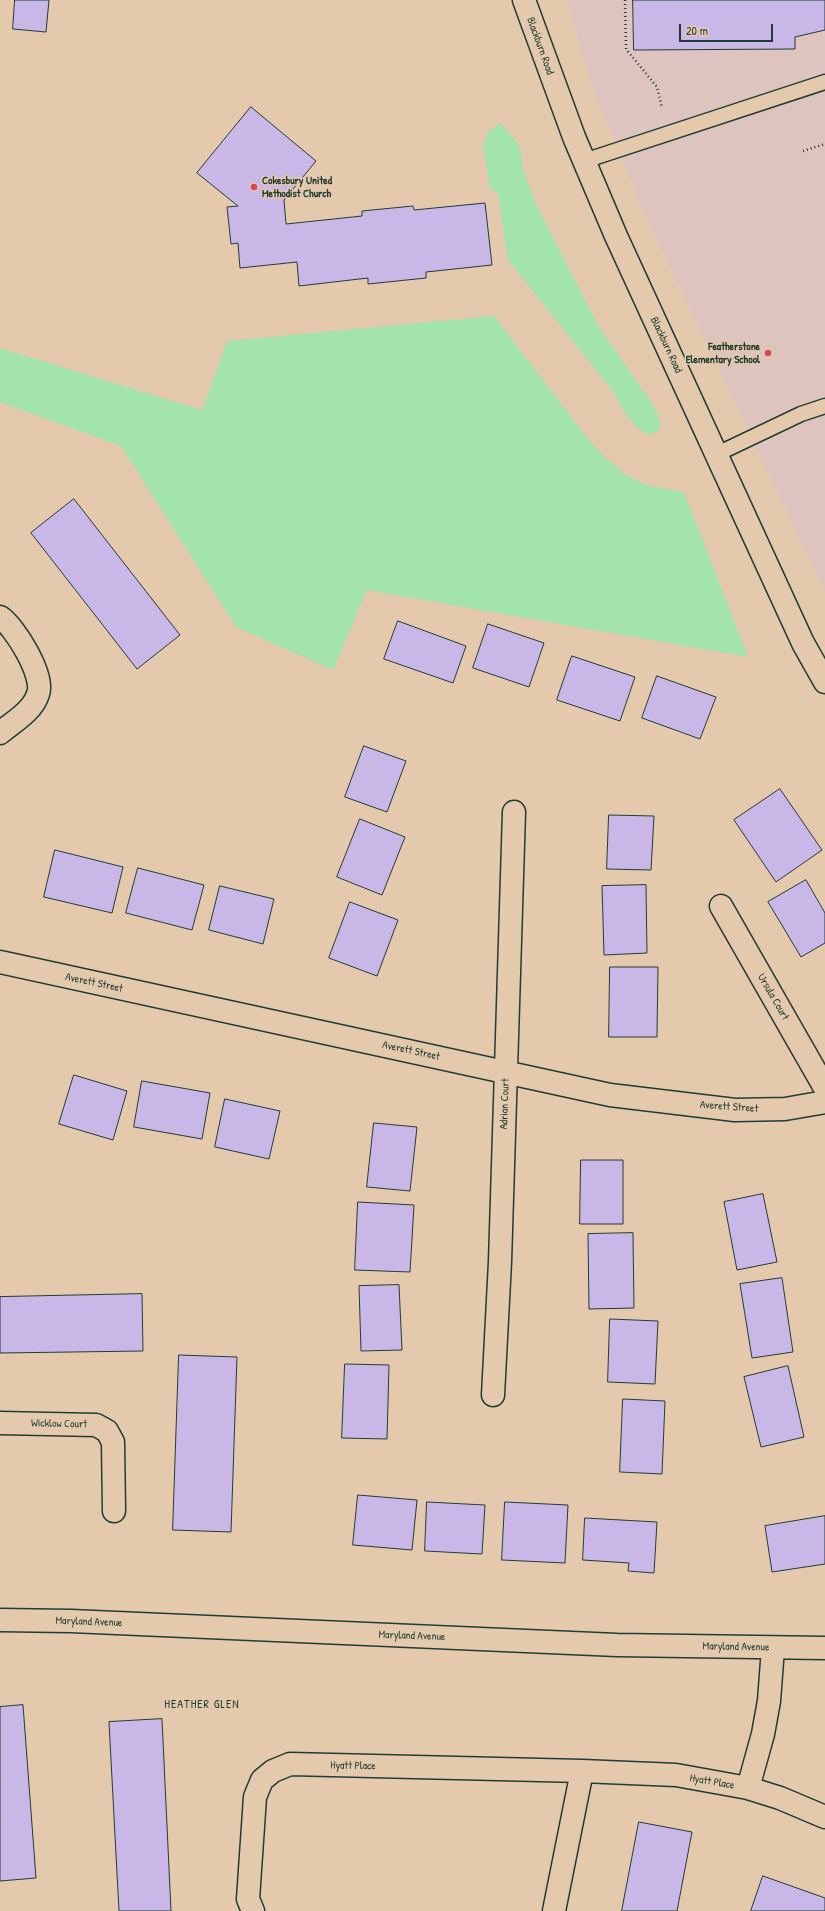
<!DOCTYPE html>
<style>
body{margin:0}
#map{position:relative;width:825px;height:1911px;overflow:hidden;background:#e5c9ac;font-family:"Patrick Hand",sans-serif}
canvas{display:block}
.scale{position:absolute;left:679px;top:24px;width:94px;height:18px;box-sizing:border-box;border:2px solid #1f3d34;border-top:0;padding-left:5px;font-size:12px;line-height:14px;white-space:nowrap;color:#1f3d34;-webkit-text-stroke:3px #e5c9ac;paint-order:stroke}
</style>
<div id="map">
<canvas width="825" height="1911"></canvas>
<div class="scale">20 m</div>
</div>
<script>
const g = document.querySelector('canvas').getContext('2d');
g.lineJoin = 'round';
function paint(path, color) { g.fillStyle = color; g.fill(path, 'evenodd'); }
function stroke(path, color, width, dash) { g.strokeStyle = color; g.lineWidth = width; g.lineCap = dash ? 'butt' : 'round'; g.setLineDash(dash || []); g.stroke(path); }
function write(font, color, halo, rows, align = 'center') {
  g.font = font + ' "Patrick Hand",sans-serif'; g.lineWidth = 3; g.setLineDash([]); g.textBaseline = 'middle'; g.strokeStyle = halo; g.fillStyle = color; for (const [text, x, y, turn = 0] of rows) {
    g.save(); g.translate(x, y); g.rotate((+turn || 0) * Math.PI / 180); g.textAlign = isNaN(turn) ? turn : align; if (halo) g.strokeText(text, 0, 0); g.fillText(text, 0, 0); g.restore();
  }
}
const built = new Path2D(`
 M 567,0 L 825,0 L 825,592 L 645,215 L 591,85 Z`);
const green = new Path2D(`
 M 501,123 L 520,147 L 523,169 L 536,204 L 599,327 L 656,409 L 660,424 L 658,431 L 648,435 L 639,429 L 626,414 L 611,389 L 508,260 L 498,194 L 490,188 L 483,146 L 488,132 Z
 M 494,316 L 588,439 L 607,459 L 626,475 L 648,486 L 684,492 L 748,657 L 367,590 L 333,670 L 236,627 L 121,446 L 0,402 L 0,348 L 195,408 L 202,411 L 227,341 Z`);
const building = new Path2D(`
 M 15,0 L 49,0 L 46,32 L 13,29 Z
 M 633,0 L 825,0 L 825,30 L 795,37 L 795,49 L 634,50 Z
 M 251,107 L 316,161 L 284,200 L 286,224 L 362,216 L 362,211 L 413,206 L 414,210 L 485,203 L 492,265 L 426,272 L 426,278 L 368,284 L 368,278 L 299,286 L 297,262 L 240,268 L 238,243 L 231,244 L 227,207 L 238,206 L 197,173 Z
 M 74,499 L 180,635 L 137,669 L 31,533 Z
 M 398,621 L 466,646 L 453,683 L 384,659 Z
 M 488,624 L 544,643 L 529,687 L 473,668 Z
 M 572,656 L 635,677 L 620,721 L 557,700 Z
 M 657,676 L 716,697 L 700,739 L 642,718 Z
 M 364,746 L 406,761 L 387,812 L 345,797 Z
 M 780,789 L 822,850 L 776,882 L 734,820 Z
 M 609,815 L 654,816 L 651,870 L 607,869 Z
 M 360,819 L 405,837 L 382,895 L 337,877 Z
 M 55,850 L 123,867 L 112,913 L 44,897 Z
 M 138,868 L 204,885 L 192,930 L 126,913 Z
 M 806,880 L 825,913 L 825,943 L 801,957 L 768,902 Z
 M 646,885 L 647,953 L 604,955 L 602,886 Z
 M 220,886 L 274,899 L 263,944 L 209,930 Z
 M 350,902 L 398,920 L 377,976 L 329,958 Z
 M 610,967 L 658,967 L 657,1037 L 609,1037 Z
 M 74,1075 L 127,1091 L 113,1140 L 59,1124 Z
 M 142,1081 L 210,1093 L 202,1139 L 134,1127 Z
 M 225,1099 L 280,1111 L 269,1159 L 215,1147 Z
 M 374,1123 L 417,1127 L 410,1191 L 367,1187 Z
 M 581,1160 L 623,1160 L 623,1224 L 580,1224 Z
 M 763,1194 L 777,1262 L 737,1270 L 724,1202 Z
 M 358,1202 L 414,1205 L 410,1272 L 355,1270 Z
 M 633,1233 L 634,1308 L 589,1309 L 588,1234 Z
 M 782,1278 L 793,1352 L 752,1358 L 740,1284 Z
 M 399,1285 L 402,1350 L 361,1351 L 359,1286 Z
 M 142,1294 L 143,1351 L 0,1353 L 0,1297 Z
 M 610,1319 L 658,1321 L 655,1384 L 608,1382 Z
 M 179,1355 L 237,1357 L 231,1532 L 173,1530 Z
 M 345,1364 L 389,1365 L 387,1439 L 342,1438 Z
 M 788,1366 L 804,1437 L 761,1447 L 744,1377 Z
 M 623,1399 L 665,1401 L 662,1474 L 620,1472 Z
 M 358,1495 L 417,1500 L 412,1550 L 353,1545 Z
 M 427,1502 L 485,1505 L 482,1554 L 425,1551 Z
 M 505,1502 L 568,1505 L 565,1563 L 502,1560 Z
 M 825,1516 L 825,1564 L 772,1572 L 765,1526 Z
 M 585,1518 L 657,1522 L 654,1573 L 628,1571 L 629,1563 L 583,1560 Z
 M 23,1705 L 36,1878 L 0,1881 L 0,1707 Z
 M 162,1719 L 171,1911 L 119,1911 L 109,1722 Z
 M 639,1822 L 692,1832 L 677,1911 L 622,1911 Z
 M 763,1876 L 825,1898 L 825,1911 L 751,1911 Z`);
const path = new Path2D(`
 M 625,0 L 626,49 L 657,87 L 662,108
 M 803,151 L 825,144`);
const lane = new Path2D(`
 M 584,161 L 825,82
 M 717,454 L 801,414 L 825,406`);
const street = new Path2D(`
 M 0,617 C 15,627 45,676 38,694 C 33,711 13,722 0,733
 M 721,906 L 825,1088
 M 0,962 L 610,1095 L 735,1110 L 785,1109 L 825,1102
 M 493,1395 L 500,1262 L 514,812
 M 0,1423 L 96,1425 L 107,1431 L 113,1442 L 114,1511
 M 582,1771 L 676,1775 L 748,1788 L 780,1798 L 825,1817
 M 748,1788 L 763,1734 L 769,1701 L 773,1648
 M 253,1911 L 248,1899 L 255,1797 L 262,1780 L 273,1771 L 290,1764 L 582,1771 L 554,1911`);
const secondary = new Path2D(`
 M 524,0 L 574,137 L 616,236 L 803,643 L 825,682
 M 0,1620 L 71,1621 L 617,1645 L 825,1648`);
const markers = [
 [254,187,4,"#d1495b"],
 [768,353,4,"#d1495b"]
];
const streetNames = [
 ["Blackburn Road",540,46,70],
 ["Blackburn Road",666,345,65],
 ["Averett Street",94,983,12],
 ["Ursula Court",773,997,60],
 ["Averett Street",411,1051,12],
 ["Adrian Court",505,1104,-88],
 ["Averett Street",729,1107,4],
 ["Wicklow Court",59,1424,1],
 ["Maryland Avenue",89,1622,2],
 ["Maryland Avenue",412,1636,2],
 ["Maryland Avenue",736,1647,1],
 ["Hyatt Place",353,1766,1],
 ["Hyatt Place",712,1782,10]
];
const poiNames = [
 ["Cokesbury United",262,181],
 ["Methodist Church",262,194],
 ["Featherstone",760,347,"right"],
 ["Elementary School",760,360,"right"]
];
const neighbourhoodNames = [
 ["HEATHER GLEN",202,1705]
];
paint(built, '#ddc4be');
paint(green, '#a3e3ac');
paint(building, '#c9b7e8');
stroke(building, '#1f3d34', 1);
stroke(lane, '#1f3d34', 17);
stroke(street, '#1f3d34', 25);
stroke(secondary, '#1f3d34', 25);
stroke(path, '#1f3d34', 2.5, [1, 3]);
stroke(lane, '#e5c9ac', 14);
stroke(street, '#e5c9ac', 22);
stroke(secondary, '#e5c9ac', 22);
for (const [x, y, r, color] of markers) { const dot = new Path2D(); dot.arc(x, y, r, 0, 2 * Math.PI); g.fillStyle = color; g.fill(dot); stroke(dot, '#e5c9ac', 1.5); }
write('11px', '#1f3d34', '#e5c9ac', streetNames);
write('bold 11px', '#1f3d34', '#e5c9ac', poiNames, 'left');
g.letterSpacing = '1px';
write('12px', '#1f3d34', '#e5c9ac', neighbourhoodNames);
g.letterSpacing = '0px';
</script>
